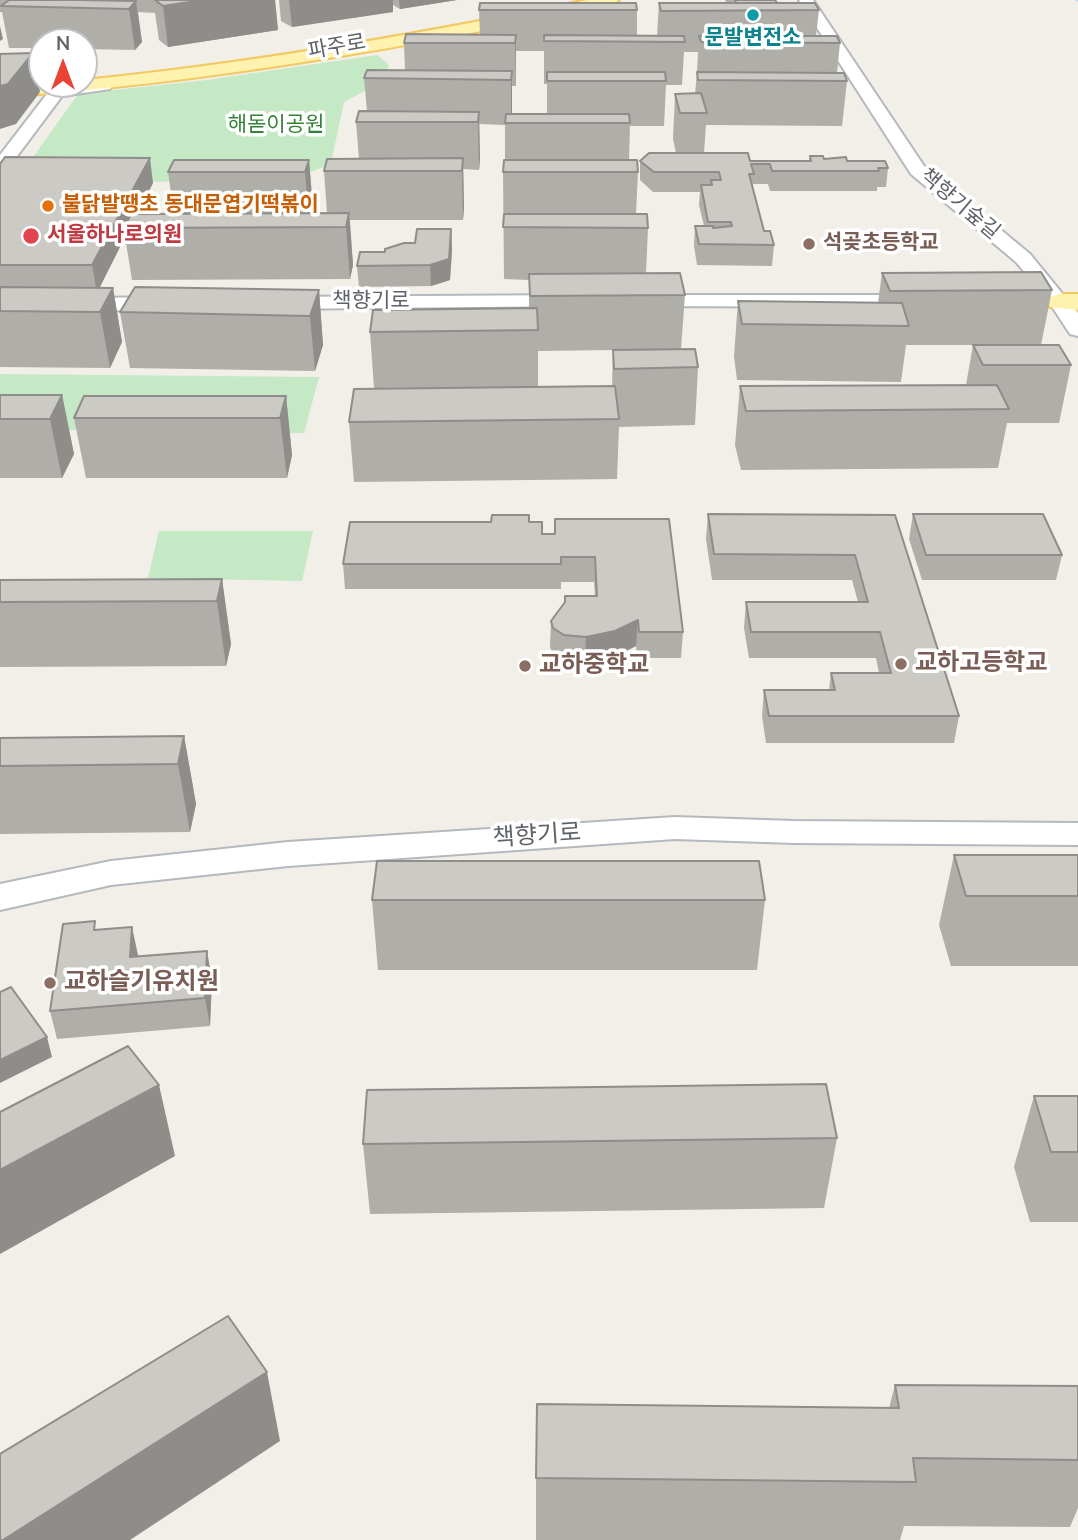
<!DOCTYPE html>
<meta charset="utf-8">
<style>
body{margin:0}
#map{position:relative;width:1078px;height:1540px;overflow:hidden;background:#f1efe8;font-family:"Nunito Sans",sans-serif}
canvas{display:block}
.north{position:absolute;left:28px;top:28px;width:70px;height:70px;box-sizing:border-box;background:#fff;border:2px solid #bfc1c3;border-radius:50%;rotate:0deg;font-size:19px;font-weight:700;line-height:28px;text-align:center;color:#5f6368}
.north::after{content:'';display:block;margin:auto;width:24px;height:32px;background:#ea4335;clip-path:polygon(50% 0,100% 100%,50% 72%,0 100%)}
</style>
<div id="map">
<canvas width="1078" height="1540"></canvas>
<div class="north">N</div>
</div>
<script>
const g = document.querySelector('canvas').getContext('2d');
g.lineJoin = 'round';
function paint(path, color) { g.fillStyle = color; g.fill(path, 'evenodd'); }
function stroke(path, color, width, dash) { g.strokeStyle = color; g.lineWidth = width; g.lineCap = dash ? 'butt' : 'round'; g.setLineDash(dash || []); g.stroke(path); }
function write(font, color, halo, rows, align = 'center') {
  g.font = font + ' "Nunito Sans","Noto Sans KR",sans-serif'; g.lineWidth = 7; g.setLineDash([]); g.textBaseline = 'middle'; g.strokeStyle = halo; g.fillStyle = color; for (const [text, x, y, turn = 0] of rows) {
    g.save(); g.translate(x, y); g.rotate((+turn || 0) * Math.PI / 180); g.textAlign = isNaN(turn) ? turn : align; if (halo) g.strokeText(text, 0, 0); g.fillText(text, 0, 0); g.restore();
  }
}
const green = new Path2D(`
 M 377,55 L 389,65 L 382,82 L 344,102 L 331,163 C 309,175 288,179 263,182 L 16,181 L 78,94 L 207,80 Z
 M 0,374 L 319,377 L 304,433 L 0,429 Z
 M 159,531 L 313,531 L 302,581 L 148,578 Z`);
const stream = new Path2D(`
 M 1075,0 L 1078,0 L 1078,2 Z`);
const minor = new Path2D(`
 M 799,0 L 813,0 L 924,166 L 1030,254 L 1078,313 L 1078,336 L 1070,334 L 1047,299 L 1016,262 L 911,174 Z
 M 104,81 L 112,86 L 110,89 L 62,96 L 6,171 L 0,172 L 0,155 L 50,90 Z
 M 573,295 L 581,296 L 584,301 L 581,306 L 274,309 L 266,308 L 263,303 L 266,298 L 274,297 Z
 M 641,295 L 923,295 L 931,296 L 934,301 L 931,306 L 923,307 L 633,306 L 630,301 L 633,296 Z
 M 171,297 L 179,299 L 182,304 L 179,309 L 0,313 L 0,299 Z
 M 675,817 L 794,821 L 1078,823 L 1078,845 L 794,843 L 675,839 L 288,866 L 111,885 L 0,910 L 0,884 L 111,861 L 288,842 Z`);
const major = new Path2D(`
 M 587,0 L 619,0 L 611,5 C 408,47 207,83 0,97 L 0,85 L 84,84 L 84,80 C 253,63 420,34 587,0 Z
 M 1059,294 L 1078,294 L 1078,310 L 1050,307 L 1046,302 L 1050,297 Z`);
const wall = new Path2D(`
 M 0,0 L 275,0 L 278,30 L 168,47 L 159,40 L 155,13 L 138,12 L 142,42 L 135,50 L 84,49 L 84,42 L 42,42 L 42,48 L 9,48 L 2,12 L 0,12 Z
 M 279,0 L 457,0 L 400,9 L 393,5 L 393,12 L 292,27 L 281,21 Z
 M 725,0 L 775,0 L 777,3 L 819,10 L 816,36 L 840,43 L 837,73 L 847,81 L 842,126 L 706,125 L 704,153 L 750,161 L 809,161 L 810,156 L 888,168 L 886,187 L 877,187 L 877,191 L 770,191 L 768,184 L 753,184 L 753,189 L 764,231 L 774,245 L 772,266 L 697,265 L 694,246 L 695,226 L 704,226 L 699,205 L 700,192 L 653,192 L 640,180 L 640,161 L 676,153 L 673,139 L 675,94 L 695,94 L 697,72 L 698,52 L 684,52 L 682,85 L 666,85 L 664,126 L 630,126 L 629,160 L 638,172 L 636,214 L 648,228 L 646,273 L 685,295 L 681,349 L 698,367 L 695,425 L 619,427 L 617,479 L 354,482 L 349,422 L 612,386 L 613,350 L 538,351 L 538,387 L 374,388 L 370,332 L 529,308 L 529,280 L 504,279 L 503,172 L 505,160 L 505,125 L 479,124 L 480,158 L 479,170 L 463,169 L 464,207 L 463,220 L 350,220 L 353,265 L 350,279 L 132,280 L 125,237 L 99,288 L 113,288 L 122,342 L 110,368 L 0,367 L 0,164 L 153,183 L 137,214 L 174,214 L 168,172 L 309,160 L 313,209 L 312,214 L 327,213 L 324,171 L 359,159 L 356,122 L 367,111 L 364,78 L 405,70 L 404,43 L 480,35 L 479,10 L 637,10 L 637,36 L 657,36 L 659,3 L 727,3 ZM 516,51 L 544,51 L 544,84 L 547,84 L 547,114 L 512,114 L 512,86 L 516,86 Z
 M 451,229 L 452,250 L 450,280 L 431,286 L 359,287 L 357,266 L 385,252 Z
 M 882,273 L 1052,290 L 1041,345 L 1071,365 L 1059,423 L 1007,423 L 998,468 L 741,470 L 735,445 L 740,386 L 966,385 L 973,345 L 906,345 L 901,382 L 737,380 L 734,356 L 738,301 L 878,303 Z
 M 319,290 L 323,345 L 315,371 L 130,368 L 120,312 Z
 M 0,395 L 62,395 L 74,454 L 62,478 L 0,478 Z
 M 286,396 L 292,455 L 287,478 L 86,478 L 74,418 Z
 M 708,514 L 895,515 L 959,716 L 954,743 L 766,743 L 762,716 L 764,690 L 829,690 L 831,673 L 879,673 L 876,658 L 749,658 L 744,628 L 746,602 L 858,602 L 852,580 L 712,580 L 706,539 Z
 M 913,514 L 1062,555 L 1056,580 L 922,580 L 909,539 Z
 M 555,519 L 683,632 L 681,658 L 637,658 L 636,646 L 614,657 L 585,663 L 564,661 L 553,654 L 550,647 L 551,621 L 595,596 L 594,582 L 561,582 L 561,589 L 345,589 L 343,564 L 529,522 L 542,534 L 555,534 Z
 M 222,579 L 231,644 L 226,666 L 0,667 L 0,580 Z
 M 184,736 L 196,804 L 190,832 L 0,834 L 0,738 Z
 M 954,855 L 1078,855 L 1078,966 L 951,966 L 939,925 Z
 M 372,900 L 765,900 L 757,970 L 378,970 Z
 M 97,930 L 138,955 L 138,957 L 212,979 L 210,1026 L 57,1039 L 50,1011 Z
 M 1034,1096 L 1078,1096 L 1078,1222 L 1030,1222 L 1014,1167 Z
 M 837,1138 L 824,1208 L 370,1214 L 363,1144 Z
 M 895,1385 L 1078,1386 L 1078,1508 L 1070,1527 L 904,1526 L 900,1540 L 536,1540 L 536,1478 L 889,1408 Z`);
const shadedWall = new Path2D(`
 M 203,0 L 275,0 L 278,30 L 168,47 L 163,6 Z
 M 289,0 L 393,0 L 393,12 L 292,27 Z
 M 399,0 L 457,0 L 400,9 Z
 M 136,1 L 142,42 L 135,50 L 129,9 Z
 M 0,26 L 3,39 L 0,41 Z
 M 516,35 L 516,86 L 515,43 Z
 M 33,53 L 40,92 L 16,124 L 0,129 L 0,86 Z
 M 512,71 L 512,116 L 511,125 L 511,80 Z
 M 479,112 L 480,158 L 479,170 L 478,122 Z
 M 150,158 L 153,183 L 130,228 L 124,228 L 125,237 L 97,293 L 92,265 Z
 M 463,158 L 464,207 L 463,220 L 462,171 Z
 M 309,160 L 313,209 L 309,222 L 305,172 Z
 M 349,213 L 353,265 L 350,279 L 346,227 Z
 M 451,229 L 452,250 L 450,280 L 431,286 L 430,265 Z
 M 113,288 L 122,342 L 110,368 L 100,312 Z
 M 319,290 L 323,345 L 315,371 L 310,316 Z
 M 62,395 L 74,454 L 62,478 L 50,419 Z
 M 286,396 L 292,455 L 287,478 L 280,418 Z
 M 222,579 L 231,644 L 226,666 L 217,601 Z
 M 638,620 L 636,646 L 614,657 L 585,663 L 586,637 Z
 M 184,736 L 196,804 L 190,832 L 178,764 Z
 M 132,927 L 138,955 L 136,986 L 130,957 Z
 M 207,951 L 212,979 L 210,1026 L 205,998 Z
 M 47,1037 L 52,1057 L 0,1083 L 0,1060 Z
 M 159,1085 L 175,1156 L 0,1254 L 0,1170 Z
 M 267,1372 L 280,1441 L 130,1540 L 3,1540 Z`);
const building = new Path2D(`
 M 9,0 L 77,0 L 136,1 L 129,9 L 1,6 Z
 M 155,0 L 203,0 L 163,6 Z
 M 735,0 L 775,0 L 777,3 L 736,3 Z
 M 480,3 L 636,3 L 637,10 L 479,10 Z
 M 659,3 L 815,3 L 819,10 L 661,11 Z
 M 406,34 L 516,35 L 515,43 L 404,43 Z
 M 544,35 L 684,36 L 685,42 L 544,41 Z
 M 699,36 L 837,36 L 840,43 L 701,42 Z
 M 33,53 L 8,84 L 0,86 L 0,54 Z
 M 367,70 L 512,71 L 511,80 L 364,78 Z
 M 547,72 L 665,72 L 666,81 L 547,81 Z
 M 697,72 L 844,73 L 847,81 L 698,80 Z
 M 701,93 L 707,113 L 680,113 L 675,94 Z
 M 359,111 L 479,112 L 478,122 L 356,122 Z
 M 506,114 L 629,114 L 630,123 L 505,123 Z
 M 649,153 L 748,153 L 750,161 L 811,161 L 810,156 L 823,156 L 824,159 L 846,157 L 847,161 L 885,161 L 888,168 L 878,168 L 879,171 L 772,171 L 770,164 L 751,164 L 754,174 L 749,174 L 764,231 L 770,231 L 774,245 L 699,244 L 695,226 L 713,226 L 713,228 L 732,226 L 731,222 L 708,222 L 701,185 L 712,185 L 711,180 L 721,180 L 719,172 L 654,172 L 640,161 Z
 M 5,157 L 150,158 L 92,265 L 0,265 L 0,164 Z
 M 463,158 L 462,171 L 324,171 L 327,159 Z
 M 174,160 L 309,160 L 305,172 L 168,172 Z
 M 504,160 L 637,160 L 638,172 L 503,172 Z
 M 349,213 L 346,227 L 124,228 L 131,214 Z
 M 504,214 L 647,214 L 648,228 L 503,227 Z
 M 417,229 L 451,229 L 449,259 L 430,265 L 357,266 L 360,252 L 385,252 L 385,249 L 404,243 L 415,243 Z
 M 1041,272 L 1052,290 L 890,291 L 882,273 Z
 M 680,273 L 685,295 L 530,296 L 529,274 Z
 M 0,287 L 113,288 L 100,312 L 0,311 Z
 M 135,287 L 319,290 L 310,316 L 120,312 Z
 M 738,301 L 902,303 L 909,326 L 742,324 Z
 M 537,308 L 538,330 L 370,332 L 373,310 Z
 M 973,345 L 1059,345 L 1071,365 L 983,365 Z
 M 695,349 L 698,367 L 614,369 L 613,350 Z
 M 997,385 L 1009,409 L 746,411 L 740,386 Z
 M 615,386 L 619,419 L 349,422 L 354,389 Z
 M 0,395 L 62,395 L 50,419 L 0,419 Z
 M 84,396 L 286,396 L 280,418 L 74,418 Z
 M 708,514 L 895,515 L 959,716 L 769,716 L 764,690 L 835,690 L 831,673 L 891,673 L 880,632 L 751,632 L 746,602 L 868,602 L 855,555 L 714,554 Z
 M 913,514 L 1043,514 L 1062,555 L 926,555 Z
 M 492,515 L 529,515 L 529,522 L 542,522 L 542,534 L 555,534 L 555,519 L 669,519 L 683,632 L 639,632 L 638,620 L 615,631 L 586,637 L 564,635 L 553,628 L 551,621 L 565,602 L 565,596 L 597,596 L 595,557 L 561,557 L 561,564 L 343,564 L 350,522 L 491,522 Z
 M 222,579 L 217,601 L 0,602 L 0,580 Z
 M 184,736 L 178,764 L 0,766 L 0,738 Z
 M 954,855 L 1078,855 L 1078,896 L 966,896 Z
 M 377,861 L 759,861 L 765,900 L 372,900 Z
 M 95,921 L 94,930 L 132,927 L 130,957 L 207,951 L 205,998 L 50,1011 L 63,924 Z
 M 11,987 L 47,1037 L 0,1060 L 0,992 Z
 M 128,1046 L 159,1085 L 0,1170 L 0,1112 Z
 M 826,1084 L 837,1138 L 363,1144 L 367,1090 Z
 M 1034,1096 L 1078,1096 L 1078,1152 L 1051,1152 Z
 M 228,1316 L 267,1372 L 3,1540 L 0,1540 L 0,1454 Z
 M 895,1385 L 1078,1386 L 1078,1460 L 913,1458 L 916,1482 L 536,1478 L 537,1404 L 899,1408 Z`);
const markers = [
 [753,15,7,"#0f9aa8"],
 [48,206,7,"#e8710a"],
 [31,236,9,"#e0444e"],
 [809,244,7,"#8d6e63"],
 [901,664,7,"#8d6e63"],
 [525,666,7,"#8d6e63"],
 [50,983,7,"#8d6e63"]
];
const farCulturenames = [
 ["문발변전소",753,39]
];
const farStreetnames = [
 ["파주로",337,48,-10],
 ["책향기숲길",959,205,40],
 ["책향기로",371,302]
];
const farParknames = [
 ["해돋이공원",276,126]
];
const farFoodnames = [
 ["불닭발땡초 동대문엽기떡볶이",62,206]
];
const farHealthnames = [
 ["서울하나로의원",47,236]
];
const farEducationnames = [
 ["석곶초등학교",823,244]
];
const educationNames = [
 ["교하고등학교",915,664],
 ["교하중학교",539,666],
 ["교하슬기유치원",64,983]
];
const streetNames = [
 ["책향기로",537,837,-4]
];
paint(green, '#c5e8c5');
paint(stream, '#aadaff');
stroke(minor, '#b5b8bc', 4);
stroke(major, '#f2c960', 4);
paint(minor, '#fff');
paint(major, '#fff2af');
paint(wall, '#afaea9');
paint(shadedWall, '#8f8d8a');
paint(building, '#cccac5');
stroke(building, '#8f8d8a', 2);
for (const [x, y, r, color] of markers) { const dot = new Path2D(); dot.arc(x, y, r, 0, 2 * Math.PI); g.fillStyle = color; g.fill(dot); stroke(dot, '#fff', 2.5); }
write('bold 21px', '#0d838f', '#fff', farCulturenames);
write('21px', '#5f6368', '#fff', farStreetnames);
write('21px', '#348238', '#fff', farParknames);
write('bold 21px', '#c56008', '#fff', farFoodnames, 'left');
write('bold 21px', '#be3a42', '#fff', farHealthnames, 'left');
write('bold 21px', '#785e54', '#fff', farEducationnames, 'left');
write('bold 24px', '#785e54', '#fff', educationNames, 'left');
write('24px', '#5f6368', '#fff', streetNames);
</script>
